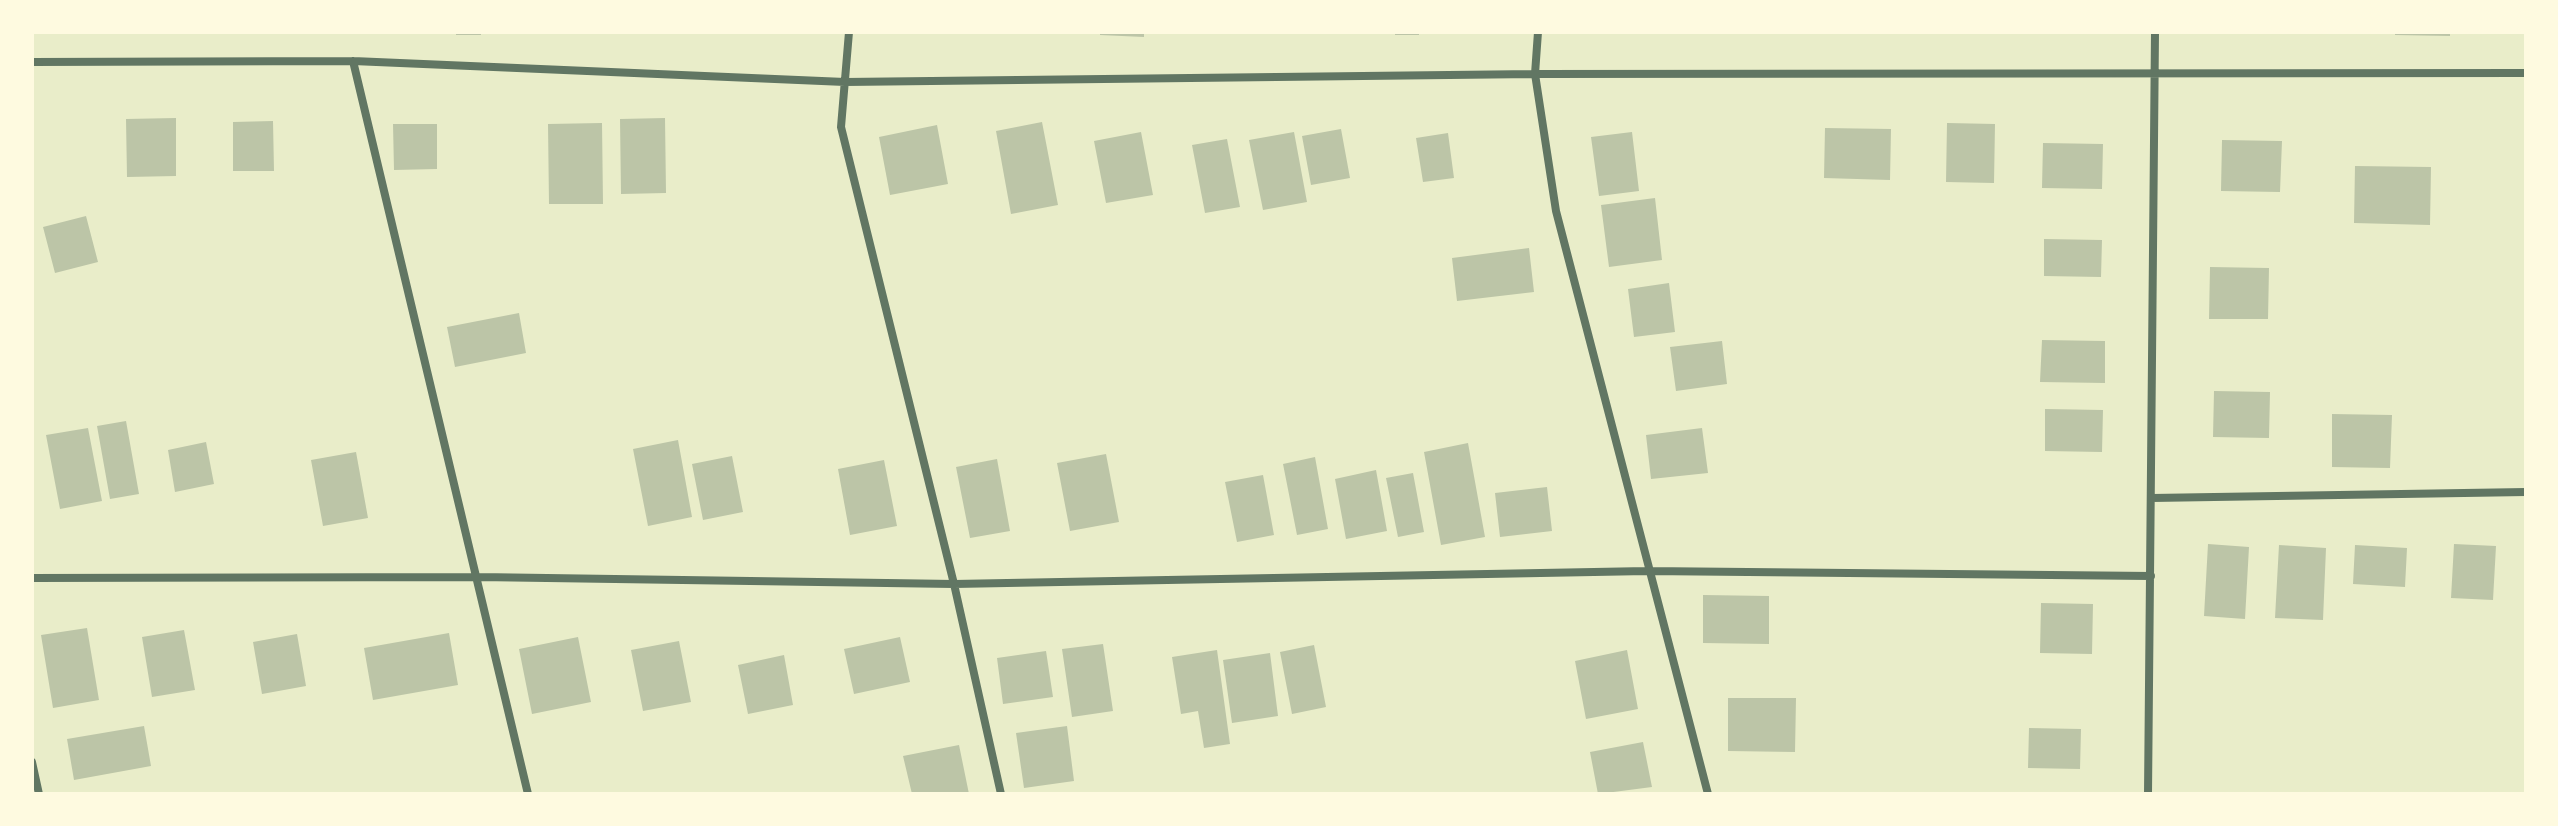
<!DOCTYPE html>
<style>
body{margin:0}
#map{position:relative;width:2558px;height:826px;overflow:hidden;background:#e9edc9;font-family:Helvetica,sans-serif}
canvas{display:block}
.frame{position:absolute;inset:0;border:34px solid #fefae0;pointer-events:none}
</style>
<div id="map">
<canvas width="2558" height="826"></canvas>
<div class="frame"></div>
</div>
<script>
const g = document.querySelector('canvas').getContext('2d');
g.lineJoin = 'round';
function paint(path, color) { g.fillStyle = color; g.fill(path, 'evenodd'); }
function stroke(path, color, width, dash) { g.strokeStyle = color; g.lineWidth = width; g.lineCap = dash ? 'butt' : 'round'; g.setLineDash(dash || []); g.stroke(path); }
const building = new Path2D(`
 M 456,32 L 481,32 L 481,35 L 456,35 Z
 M 1100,32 L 1144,32 L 1144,37 L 1100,35 Z
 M 1395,32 L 1419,32 L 1419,35 L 1395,35 Z
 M 2395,32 L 2450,32 L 2450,36 L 2395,35 Z
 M 176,118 L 176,176 L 127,177 L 126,119 Z
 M 665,118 L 666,193 L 621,194 L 620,119 Z
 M 273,121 L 274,171 L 233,171 L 233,122 Z
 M 1042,122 L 1058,205 L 1011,214 L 996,131 Z
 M 602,123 L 603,204 L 549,204 L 548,124 Z
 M 1947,123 L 1995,124 L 1994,183 L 1946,182 Z
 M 393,124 L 437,124 L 437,169 L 394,170 Z
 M 937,125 L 948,184 L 890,195 L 879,137 Z
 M 1825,128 L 1891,129 L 1890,180 L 1824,178 Z
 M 1341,129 L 1350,178 L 1311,185 L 1302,136 Z
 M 1141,132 L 1153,195 L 1106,203 L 1094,141 Z
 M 1294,132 L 1307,202 L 1263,210 L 1249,140 Z
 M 1632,132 L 1639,191 L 1599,196 L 1591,137 Z
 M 1448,133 L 1454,178 L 1423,182 L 1416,138 Z
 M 1227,139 L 1240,207 L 1205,213 L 1192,145 Z
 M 2222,140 L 2282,141 L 2280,192 L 2221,191 Z
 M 2043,143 L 2103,144 L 2102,189 L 2042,188 Z
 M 2355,166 L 2431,167 L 2430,225 L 2354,223 Z
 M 1655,198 L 1662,260 L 1609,267 L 1601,205 Z
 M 86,216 L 98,262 L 55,273 L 43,227 Z
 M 2044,239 L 2102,240 L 2101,277 L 2044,276 Z
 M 1529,248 L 1534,292 L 1457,301 L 1452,258 Z
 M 2210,267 L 2269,268 L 2268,319 L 2209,319 Z
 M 1669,283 L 1675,332 L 1634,337 L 1628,289 Z
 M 519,313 L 526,353 L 455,367 L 447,327 Z
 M 2042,340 L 2105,341 L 2105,383 L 2040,382 Z
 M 1722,341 L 1727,384 L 1676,391 L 1670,347 Z
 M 2214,391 L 2270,392 L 2269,438 L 2213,437 Z
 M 2045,409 L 2103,410 L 2102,452 L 2045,451 Z
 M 2332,414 L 2392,415 L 2390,468 L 2332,467 Z
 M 126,421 L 139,494 L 110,499 L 97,426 Z
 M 88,428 L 102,501 L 60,509 L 46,435 Z
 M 1702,428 L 1708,473 L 1651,479 L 1646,435 Z
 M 678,440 L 692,517 L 648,526 L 633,449 Z
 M 206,442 L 214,484 L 175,492 L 168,450 Z
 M 1468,443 L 1485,537 L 1441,545 L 1424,452 Z
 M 356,452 L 368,518 L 323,526 L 311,460 Z
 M 1106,454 L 1119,522 L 1070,531 L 1057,463 Z
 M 732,456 L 743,512 L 703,520 L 692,464 Z
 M 1315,457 L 1328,529 L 1297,535 L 1283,464 Z
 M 997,459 L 1010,531 L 970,538 L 956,467 Z
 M 884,460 L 897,526 L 850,535 L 838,469 Z
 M 1376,470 L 1387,531 L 1346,539 L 1335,479 Z
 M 1413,473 L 1424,532 L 1398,537 L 1386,478 Z
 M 1263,475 L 1274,535 L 1237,542 L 1225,482 Z
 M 1547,487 L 1552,531 L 1500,537 L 1495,493 Z
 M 2208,544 L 2249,547 L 2245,619 L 2204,616 Z
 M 2454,544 L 2496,546 L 2493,600 L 2451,598 Z
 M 2279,545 L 2326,548 L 2323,620 L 2275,618 Z
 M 2355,545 L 2407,548 L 2405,587 L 2353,584 Z
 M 1703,595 L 1769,596 L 1769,644 L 1703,643 Z
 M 2041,603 L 2093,604 L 2092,654 L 2040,653 Z
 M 87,628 L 99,700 L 53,708 L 41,635 Z
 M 184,630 L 195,690 L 152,697 L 142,637 Z
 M 449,633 L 458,685 L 373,700 L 364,648 Z
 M 297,634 L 306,686 L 262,694 L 253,642 Z
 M 578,637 L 591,702 L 532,714 L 519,649 Z
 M 900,637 L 910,682 L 854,694 L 844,649 Z
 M 679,641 L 691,702 L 643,711 L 631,650 Z
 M 1103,644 L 1113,711 L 1072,717 L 1062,649 Z
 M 1314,645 L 1326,707 L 1292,714 L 1280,652 Z
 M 1217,650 L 1230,744 L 1204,748 L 1198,711 L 1181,714 L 1172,657 Z
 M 1627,650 L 1638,709 L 1586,719 L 1575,661 Z
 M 1046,651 L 1053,697 L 1003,704 L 997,658 Z
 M 1270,653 L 1278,716 L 1232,723 L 1223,660 Z
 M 784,655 L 793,705 L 748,714 L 738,665 Z
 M 1728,698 L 1796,698 L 1795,752 L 1728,751 Z
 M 144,726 L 151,766 L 74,780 L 67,739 Z
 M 1067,726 L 1074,781 L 1024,788 L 1016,733 Z
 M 2029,728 L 2081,729 L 2080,769 L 2028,768 Z
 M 1643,742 L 1652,787 L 1598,794 L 1590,752 Z
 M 959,745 L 969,794 L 912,794 L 903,756 Z`);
const minor = new Path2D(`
 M 849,32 L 841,127 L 954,584 L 1001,794
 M 1538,32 L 1535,74 L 1556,211 L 1708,794
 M 353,61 L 528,794
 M 32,62 L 353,61 L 845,82 L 1535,74 L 2526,73
 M 2152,498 L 2526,492
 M 32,578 L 479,577 L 954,584 L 1647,571 L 2151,576
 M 32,762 L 39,794
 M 2148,794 L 2155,32`);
paint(building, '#bcc5a7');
stroke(minor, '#617663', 8);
</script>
